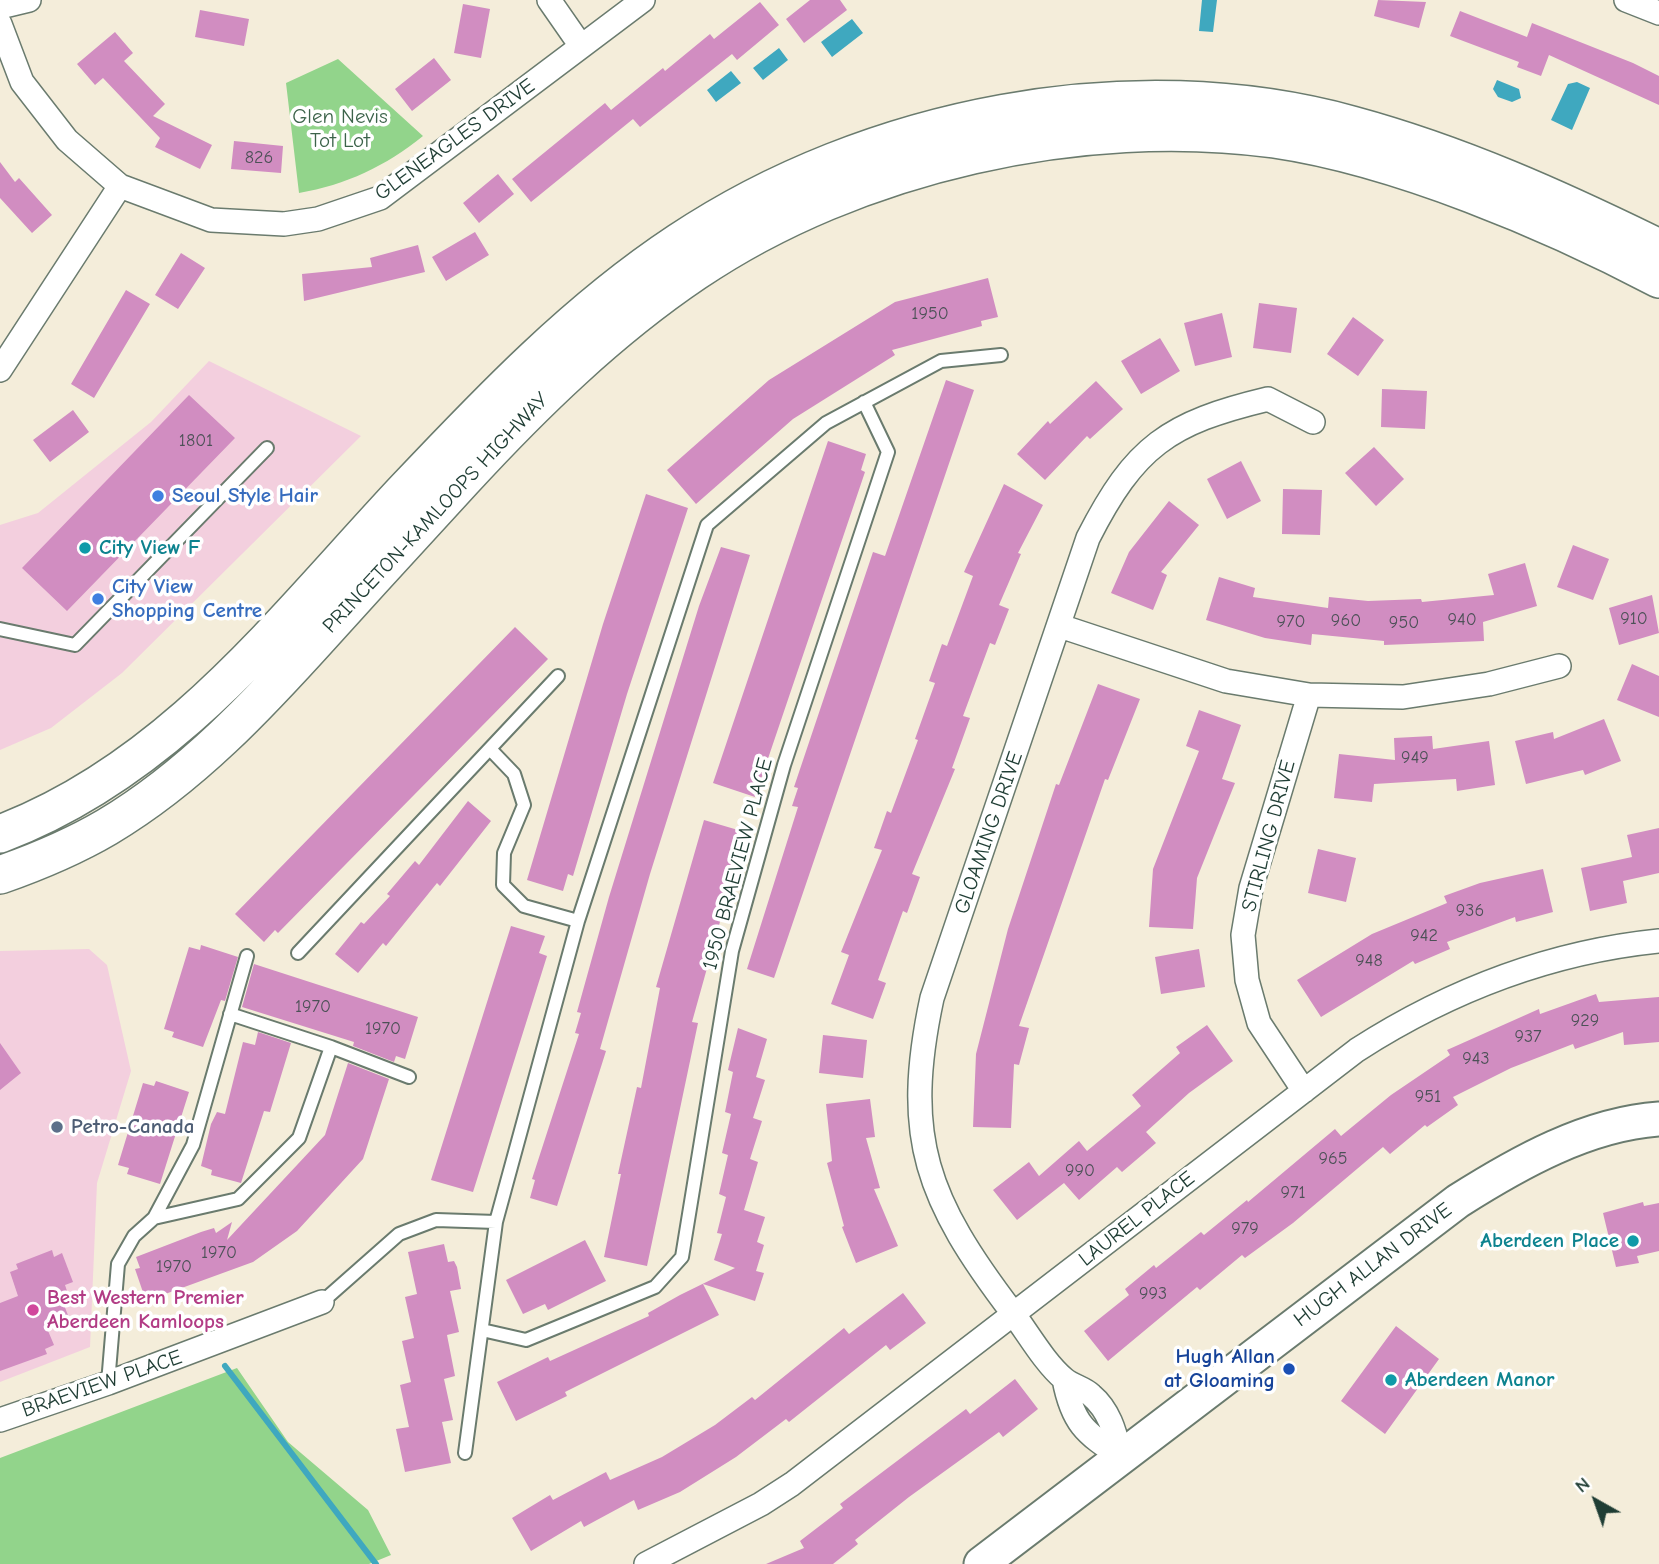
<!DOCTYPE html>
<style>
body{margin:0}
#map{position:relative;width:1659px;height:1564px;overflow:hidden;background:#f4edda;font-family:"Comic Neue",sans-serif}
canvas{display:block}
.north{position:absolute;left:1561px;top:1466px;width:70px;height:70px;-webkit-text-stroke:5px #fff;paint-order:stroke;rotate:320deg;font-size:19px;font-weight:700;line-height:28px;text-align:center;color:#1f3d34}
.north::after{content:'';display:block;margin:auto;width:24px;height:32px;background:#1f3d34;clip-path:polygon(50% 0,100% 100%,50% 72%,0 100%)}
</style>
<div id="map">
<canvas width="1659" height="1564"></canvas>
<div class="north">N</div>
</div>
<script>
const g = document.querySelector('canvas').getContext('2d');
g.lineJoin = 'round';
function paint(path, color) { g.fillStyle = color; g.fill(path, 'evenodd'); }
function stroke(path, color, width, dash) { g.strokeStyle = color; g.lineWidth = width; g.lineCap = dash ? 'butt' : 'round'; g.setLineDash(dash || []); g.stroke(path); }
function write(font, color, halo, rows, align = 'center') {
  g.font = font + ' "Comic Neue",sans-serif'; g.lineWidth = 7; g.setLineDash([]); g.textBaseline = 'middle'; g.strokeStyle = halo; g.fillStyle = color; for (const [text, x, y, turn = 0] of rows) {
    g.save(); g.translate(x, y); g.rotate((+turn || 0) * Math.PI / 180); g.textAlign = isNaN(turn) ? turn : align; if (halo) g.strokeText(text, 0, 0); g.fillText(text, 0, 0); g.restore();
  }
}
const built = new Path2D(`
 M 209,361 L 361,436 L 122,673 L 51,728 L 0,750 L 0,525 L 38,513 L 151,422 Z
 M 89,949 L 107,965 L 131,1071 L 97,1183 L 90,1347 L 0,1382 L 0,951 Z`);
const green = new Path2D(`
 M 338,59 L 423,136 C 386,166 346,185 299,193 L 286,83 Z
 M 237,1368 L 288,1442 L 368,1510 L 391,1555 L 369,1564 L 0,1564 L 0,1458 Z`);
const water = new Path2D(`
 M 1202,0 L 1217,0 L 1213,32 L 1199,31 Z
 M 852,19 L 863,33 L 832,57 L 821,42 Z
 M 779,48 L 788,60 L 763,80 L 753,68 Z
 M 731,71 L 741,83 L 716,102 L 707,90 Z
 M 1497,80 L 1519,89 L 1521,98 L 1512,102 L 1498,97 L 1493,89 Z
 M 1577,82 L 1590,88 L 1572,130 L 1551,120 L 1568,84 Z`);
const stream = new Path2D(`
 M 225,1366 L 376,1564`);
const building = new Path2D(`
 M 810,0 L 840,0 L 847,10 L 804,43 L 786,19 Z
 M 1378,0 L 1426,2 L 1419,28 L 1374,16 Z
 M 760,2 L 779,25 L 737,60 L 732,54 L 640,127 L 633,119 L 531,202 L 512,179 L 605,103 L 611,110 L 663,68 L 665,71 L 710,34 L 714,39 Z
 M 463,4 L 490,9 L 481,58 L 454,53 Z
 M 200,10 L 249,19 L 244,46 L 195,37 Z
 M 1460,11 L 1527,37 L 1532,23 L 1633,63 L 1659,76 L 1659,105 L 1549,55 L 1541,76 L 1517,67 L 1519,62 L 1450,36 Z
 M 115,32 L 133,53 L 124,61 L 165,104 L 153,116 L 212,145 L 200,169 L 155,147 L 160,138 L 103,78 L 95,85 L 77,64 Z
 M 434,58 L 451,80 L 412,111 L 395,89 Z
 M 234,141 L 283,146 L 281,173 L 231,169 Z
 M 0,162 L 15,182 L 19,178 L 52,215 L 32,233 L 0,198 Z
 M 498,174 L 514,194 L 479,223 L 463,203 Z
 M 475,232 L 489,255 L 446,281 L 432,257 Z
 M 418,245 L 425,272 L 304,301 L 302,274 L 372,267 L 370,258 Z
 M 181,253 L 205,268 L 178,309 L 155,295 Z
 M 988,278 L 998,317 L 981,321 L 982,326 L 892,350 L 895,355 L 793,419 L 696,504 L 667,470 L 769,380 L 895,302 Z
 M 126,290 L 150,304 L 94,398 L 71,384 Z
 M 1259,303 L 1297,308 L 1291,353 L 1253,348 Z
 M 1222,313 L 1232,357 L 1195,366 L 1184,323 Z
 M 1353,317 L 1384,340 L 1358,376 L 1327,354 Z
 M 1160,338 L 1180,371 L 1141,394 L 1121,361 Z
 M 946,380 L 974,390 L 774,978 L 747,969 L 798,807 L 792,806 L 798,788 L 794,787 L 873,552 L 885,556 Z
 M 1096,381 L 1123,409 L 1090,439 L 1087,436 L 1045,480 L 1017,454 L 1048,421 L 1050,424 Z
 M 1382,389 L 1427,391 L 1425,429 L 1381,427 Z
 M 189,395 L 235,438 L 67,611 L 22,568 Z
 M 73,410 L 89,432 L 50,462 L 33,440 Z
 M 828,441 L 866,454 L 861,470 L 865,472 L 755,797 L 713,783 Z
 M 1374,447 L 1404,479 L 1376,506 L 1345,473 Z
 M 1241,461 L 1261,501 L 1227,519 L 1207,479 Z
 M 1004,484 L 1043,505 L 1018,553 L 1021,554 L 999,605 L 1009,609 L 995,645 L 990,643 L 963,716 L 970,718 L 952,768 L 955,769 L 912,874 L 920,877 L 907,913 L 903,911 L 878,980 L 886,983 L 873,1019 L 831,1004 L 849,955 L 841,952 L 882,850 L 874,848 L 887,811 L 891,813 L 918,740 L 915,739 L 935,683 L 929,681 L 942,644 L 947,646 L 973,576 L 964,572 Z
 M 1283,489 L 1322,490 L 1320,535 L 1282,534 Z
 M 646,494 L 688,508 L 627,694 L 573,876 L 568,874 L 563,891 L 527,880 L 603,624 Z
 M 1169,501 L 1199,525 L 1161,572 L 1167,575 L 1153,610 L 1111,593 L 1129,552 Z
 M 1573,545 L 1609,559 L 1593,600 L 1557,587 Z
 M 721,547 L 750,555 L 650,874 L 600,1049 L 606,1051 L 557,1206 L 530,1198 L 535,1180 L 532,1179 L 579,1034 L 575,1033 L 581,1013 L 577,1012 L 609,897 L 699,606 Z
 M 1525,563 L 1537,606 L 1483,622 L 1484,641 L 1384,645 L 1384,641 L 1312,634 L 1311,645 L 1265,638 L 1206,620 L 1219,577 L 1255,588 L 1253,597 L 1328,608 L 1329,597 L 1368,601 L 1421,599 L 1422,602 L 1494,595 L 1488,574 Z
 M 1652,595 L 1659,633 L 1619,645 L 1609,608 Z
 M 515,627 L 548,659 L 278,933 L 275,930 L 264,942 L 235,914 Z
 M 1632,664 L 1659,676 L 1659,717 L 1617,700 Z
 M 1098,684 L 1140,699 L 1108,780 L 1105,779 L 1019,1026 L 1029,1028 L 1019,1065 L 1014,1064 L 1011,1128 L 973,1127 L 976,1054 L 1008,929 L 1056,784 L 1059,785 Z
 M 1199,710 L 1241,725 L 1222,779 L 1235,783 L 1197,878 L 1193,929 L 1149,927 L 1153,869 L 1199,751 L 1186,746 Z
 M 1604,719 L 1621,761 L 1585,775 L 1583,770 L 1526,784 L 1515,741 L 1553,732 L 1554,739 Z
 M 1432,736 L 1433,749 L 1489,741 L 1495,785 L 1457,791 L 1456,779 L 1374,784 L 1372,802 L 1334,798 L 1339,754 L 1395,760 L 1394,738 Z
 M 468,801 L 491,821 L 440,886 L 437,883 L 386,946 L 383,943 L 358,973 L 335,954 L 361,922 L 364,924 L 390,896 L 387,894 L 415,861 L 419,865 Z
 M 704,820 L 738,830 L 733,848 L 740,850 L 692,1022 L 698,1023 L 647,1266 L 604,1257 L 621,1174 L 618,1174 L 637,1087 L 641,1088 L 660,988 L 656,987 Z
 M 1659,828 L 1659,873 L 1623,881 L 1627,903 L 1590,911 L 1581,868 L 1632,857 L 1627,835 Z
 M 1318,849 L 1356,858 L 1346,902 L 1308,893 Z
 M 1543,869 L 1553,912 L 1516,922 L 1515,917 L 1447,942 L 1450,949 L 1415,964 L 1413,961 L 1321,1017 L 1297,980 L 1372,934 L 1447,903 L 1444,896 L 1480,883 Z
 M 511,926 L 545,936 L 539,953 L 547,956 L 473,1192 L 431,1180 Z
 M 201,945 L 238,957 L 225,1001 L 221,1000 L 203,1047 L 172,1037 L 174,1032 L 164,1029 L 189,947 L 200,950 Z
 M 1199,949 L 1205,987 L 1161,994 L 1155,957 Z
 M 254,964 L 418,1017 L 405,1059 L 396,1056 L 394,1062 L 353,1046 L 354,1042 L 242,1007 Z
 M 1596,994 L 1599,1002 L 1659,997 L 1659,1042 L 1624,1045 L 1623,1032 L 1575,1049 L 1573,1044 L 1511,1068 L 1453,1097 L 1458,1105 L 1427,1127 L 1425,1125 L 1390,1154 L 1383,1147 L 1293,1223 L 1245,1258 L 1242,1255 L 1200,1290 L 1197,1287 L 1108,1361 L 1084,1331 L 1129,1295 L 1125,1289 L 1154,1265 L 1156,1268 L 1201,1232 L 1204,1235 L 1247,1200 L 1248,1202 L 1335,1129 L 1341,1136 L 1391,1095 L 1450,1055 L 1447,1050 L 1539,1009 L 1540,1014 Z
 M 1207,1025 L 1233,1061 L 1189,1093 L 1146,1132 L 1156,1143 L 1122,1172 L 1117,1167 L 1079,1200 L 1064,1183 L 1017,1220 L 993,1190 L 1029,1162 L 1039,1176 L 1079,1141 L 1087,1151 L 1141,1106 L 1132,1095 L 1180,1053 L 1176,1047 Z
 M 738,1028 L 767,1039 L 756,1077 L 765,1080 L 753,1118 L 762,1121 L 750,1159 L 758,1162 L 744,1210 L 765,1217 L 757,1242 L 764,1245 L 756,1271 L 764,1273 L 755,1301 L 703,1284 L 719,1315 L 565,1392 L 567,1396 L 516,1421 L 497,1382 L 548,1357 L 550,1361 L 649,1316 L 648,1313 L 680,1295 L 735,1268 L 714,1260 L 722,1234 L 717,1233 L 726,1197 L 719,1194 L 728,1155 L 722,1153 L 731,1114 L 725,1112 L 733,1072 L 728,1070 Z
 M 258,1032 L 291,1043 L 270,1112 L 264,1111 L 241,1183 L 211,1175 L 212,1170 L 201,1166 L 211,1124 L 217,1112 L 225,1114 L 243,1042 L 255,1045 Z
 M 823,1035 L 867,1040 L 863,1078 L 819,1073 Z
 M 0,1043 L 21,1073 L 0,1090 Z
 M 348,1063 L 389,1079 L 363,1159 L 297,1231 L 253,1262 L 146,1301 L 135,1269 L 140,1268 L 136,1257 L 201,1232 L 214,1228 L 216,1233 L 232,1222 L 227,1240 L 325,1135 Z
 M 156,1081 L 189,1092 L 160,1184 L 127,1174 L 129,1168 L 118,1165 L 143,1083 L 154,1086 Z
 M 870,1099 L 875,1137 L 866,1138 L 880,1188 L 874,1189 L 898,1246 L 856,1263 L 842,1227 L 844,1226 L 827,1163 L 832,1161 L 826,1104 Z
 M 1643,1202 L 1644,1206 L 1659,1203 L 1659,1251 L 1637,1256 L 1639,1263 L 1616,1267 L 1603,1213 Z
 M 585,1240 L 606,1281 L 548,1310 L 545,1304 L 523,1314 L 506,1280 Z
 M 444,1244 L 448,1262 L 454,1261 L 457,1267 L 461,1289 L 450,1291 L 459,1332 L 447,1335 L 455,1376 L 444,1379 L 453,1420 L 442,1422 L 451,1463 L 405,1472 L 396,1429 L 409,1427 L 400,1385 L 411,1382 L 402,1341 L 414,1338 L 405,1297 L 417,1294 L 408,1252 Z
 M 52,1250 L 54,1257 L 62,1253 L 73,1282 L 65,1285 L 68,1294 L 61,1297 L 69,1318 L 46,1326 L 54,1345 L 45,1349 L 47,1354 L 0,1371 L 0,1303 L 18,1296 L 10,1272 L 18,1269 L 16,1264 Z
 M 903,1293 L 926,1323 L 890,1350 L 886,1345 L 789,1422 L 786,1419 L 736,1457 L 680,1492 L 638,1510 L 634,1500 L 584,1527 L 581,1521 L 531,1551 L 512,1518 L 550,1495 L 553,1500 L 606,1472 L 610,1480 L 662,1457 L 715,1425 L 752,1397 L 755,1400 L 844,1328 L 849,1334 Z
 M 1396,1326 L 1439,1359 L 1385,1434 L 1341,1401 Z
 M 1015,1379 L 1038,1409 L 1003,1437 L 999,1432 L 909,1497 L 855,1540 L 858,1544 L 833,1564 L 766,1564 L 804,1548 L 800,1541 L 843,1508 L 840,1504 L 966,1409 L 970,1414 Z`);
const service = new Path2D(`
 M 0,629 L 75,645 L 267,448
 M 490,749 L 514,774 L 524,805 L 504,853 L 503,885 L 524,906 L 578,921
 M 298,953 L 558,676
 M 230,1014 L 331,1047 L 409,1077
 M 154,1218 L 238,1199 L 299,1138 L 331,1047
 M 322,1302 L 399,1234 L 436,1220 L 496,1222
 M 482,1330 L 526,1340 L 655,1287 L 682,1257 L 732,951 L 784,765 L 888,452 L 864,402
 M 108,1383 L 118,1264 L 134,1236 L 154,1218 L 193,1145 L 247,956
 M 465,1453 L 496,1222 L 578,921 L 707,525 L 826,423 L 941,361 L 1001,355`);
const minor = new Path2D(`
 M 549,0 L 581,46
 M 1626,0 L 1659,13
 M 0,7 L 29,0
 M 0,24 L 22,82 L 67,140 L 120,186 L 211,220 L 284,224 L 318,219 L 380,198 L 643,0
 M 0,370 L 120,186
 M 1060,626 L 1226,681 L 1309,695 L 1403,697 L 1489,684 L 1559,666
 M 1304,1091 L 1259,1023 L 1247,980 L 1243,935 L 1251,888 L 1309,695
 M 1064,1379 C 1072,1422 1085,1434 1121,1456
 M 0,1420 L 108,1383 L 322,1302
 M 1121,1456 C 1115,1433 1110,1411 1091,1395 C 1084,1388 1072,1386 1064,1379 C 1044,1362 1028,1333 1012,1312 C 927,1200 902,1138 932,998 L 1088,538 C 1135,446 1168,423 1268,399 L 1313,422
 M 646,1564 L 761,1504 L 792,1484 L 1357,1050 C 1449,991 1550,952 1659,941`);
const secondary = new Path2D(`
 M 981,1564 L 1458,1201 C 1518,1163 1587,1124 1659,1119`);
const primary = new Path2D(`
 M 0,834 C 172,769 283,620 405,490 C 489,401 576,310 679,242 C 868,116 1130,64 1352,125 C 1459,154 1559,199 1659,248
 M 0,875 C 37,862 73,847 107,827 C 191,777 259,704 324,632 C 370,581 416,531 463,480 C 533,404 609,330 695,272 C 856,163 1082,113 1274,139 C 1397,157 1549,221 1659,279`);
const markers = [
 [158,496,7,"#3f7fe0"],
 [85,548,7,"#0f9aa8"],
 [98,599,7,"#3f7fe0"],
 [57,1127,7,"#5c6f8a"],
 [1633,1241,7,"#0f9aa8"],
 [33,1310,7,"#d1479c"],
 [1289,1369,7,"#1a4fb4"],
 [1391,1380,7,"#0f9aa8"]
];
const numberNames = [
 ["826",259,158],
 ["1950",930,314],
 ["1801",196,441],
 ["910",1634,619],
 ["940",1462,620],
 ["960",1346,621],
 ["970",1291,622],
 ["950",1404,623],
 ["949",1415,758],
 ["936",1470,911],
 ["942",1424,936],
 ["948",1369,961],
 ["1970",313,1007],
 ["929",1585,1021],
 ["1970",383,1029],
 ["937",1528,1037],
 ["943",1476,1059],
 ["951",1428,1097],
 ["965",1333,1159],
 ["990",1080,1171],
 ["971",1293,1193],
 ["979",1245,1229],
 ["1970",219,1253],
 ["1970",174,1267],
 ["993",1153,1294]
];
const parkNames = [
 ["Glen Nevis",340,117],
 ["Tot Lot",340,141]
];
const streetNames = [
 ["GLENEAGLES DRIVE",455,140,-36],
 ["PRINCETON-KAMLOOPS HIGHWAY",436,513,-47],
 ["GLOAMING DRIVE",989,833,-71],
 ["STIRLING DRIVE",1269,836,-75],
 ["1950 BRAEVIEW PLACE",738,864,-75],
 ["LAUREL PLACE",1137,1219,-38],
 ["HUGH ALLAN DRIVE",1373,1265,-37],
 ["BRAEVIEW PLACE",102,1384,-19]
];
const shopNames = [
 ["Seoul Style Hair",172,496],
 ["City View",112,587],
 ["Shopping Centre",112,611]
];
const cultureNames = [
 ["City View F",99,548],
 ["Aberdeen Place",1619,1241,"right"],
 ["Aberdeen Manor",1405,1380]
];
const serviceNames = [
 ["Petro-Canada",71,1127]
];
const hotelNames = [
 ["Best Western Premier",47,1298],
 ["Aberdeen Kamloops",47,1322]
];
const transitNames = [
 ["Hugh Allan",1275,1357],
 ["at Gloaming",1275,1381]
];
paint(built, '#f3cfde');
paint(green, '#92d48b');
paint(water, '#3fa8bf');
stroke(stream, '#3fa8bf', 6);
paint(building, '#d18dc1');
stroke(service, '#6a7b6e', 16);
stroke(minor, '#6a7b6e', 26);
stroke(secondary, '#6a7b6e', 37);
stroke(primary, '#6a7b6e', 40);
stroke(service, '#fff', 12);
stroke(minor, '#fff', 23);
stroke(secondary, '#fff', 33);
stroke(primary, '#fff', 37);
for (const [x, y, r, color] of markers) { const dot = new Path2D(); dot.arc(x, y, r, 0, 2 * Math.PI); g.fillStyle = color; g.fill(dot); stroke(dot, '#fff', 2.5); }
write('18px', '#4c5157', null, numberNames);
write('21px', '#3c634a', '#fff', parkNames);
write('21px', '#1f3d34', '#fff', streetNames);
write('bold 21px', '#366cbe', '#fff', shopNames, 'left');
write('bold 21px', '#0d838f', '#fff', cultureNames, 'left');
write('bold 21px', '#4e5e75', '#fff', serviceNames, 'left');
write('bold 21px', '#b23c85', '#fff', hotelNames, 'left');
write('bold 21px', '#164399', '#fff', transitNames, 'right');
</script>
